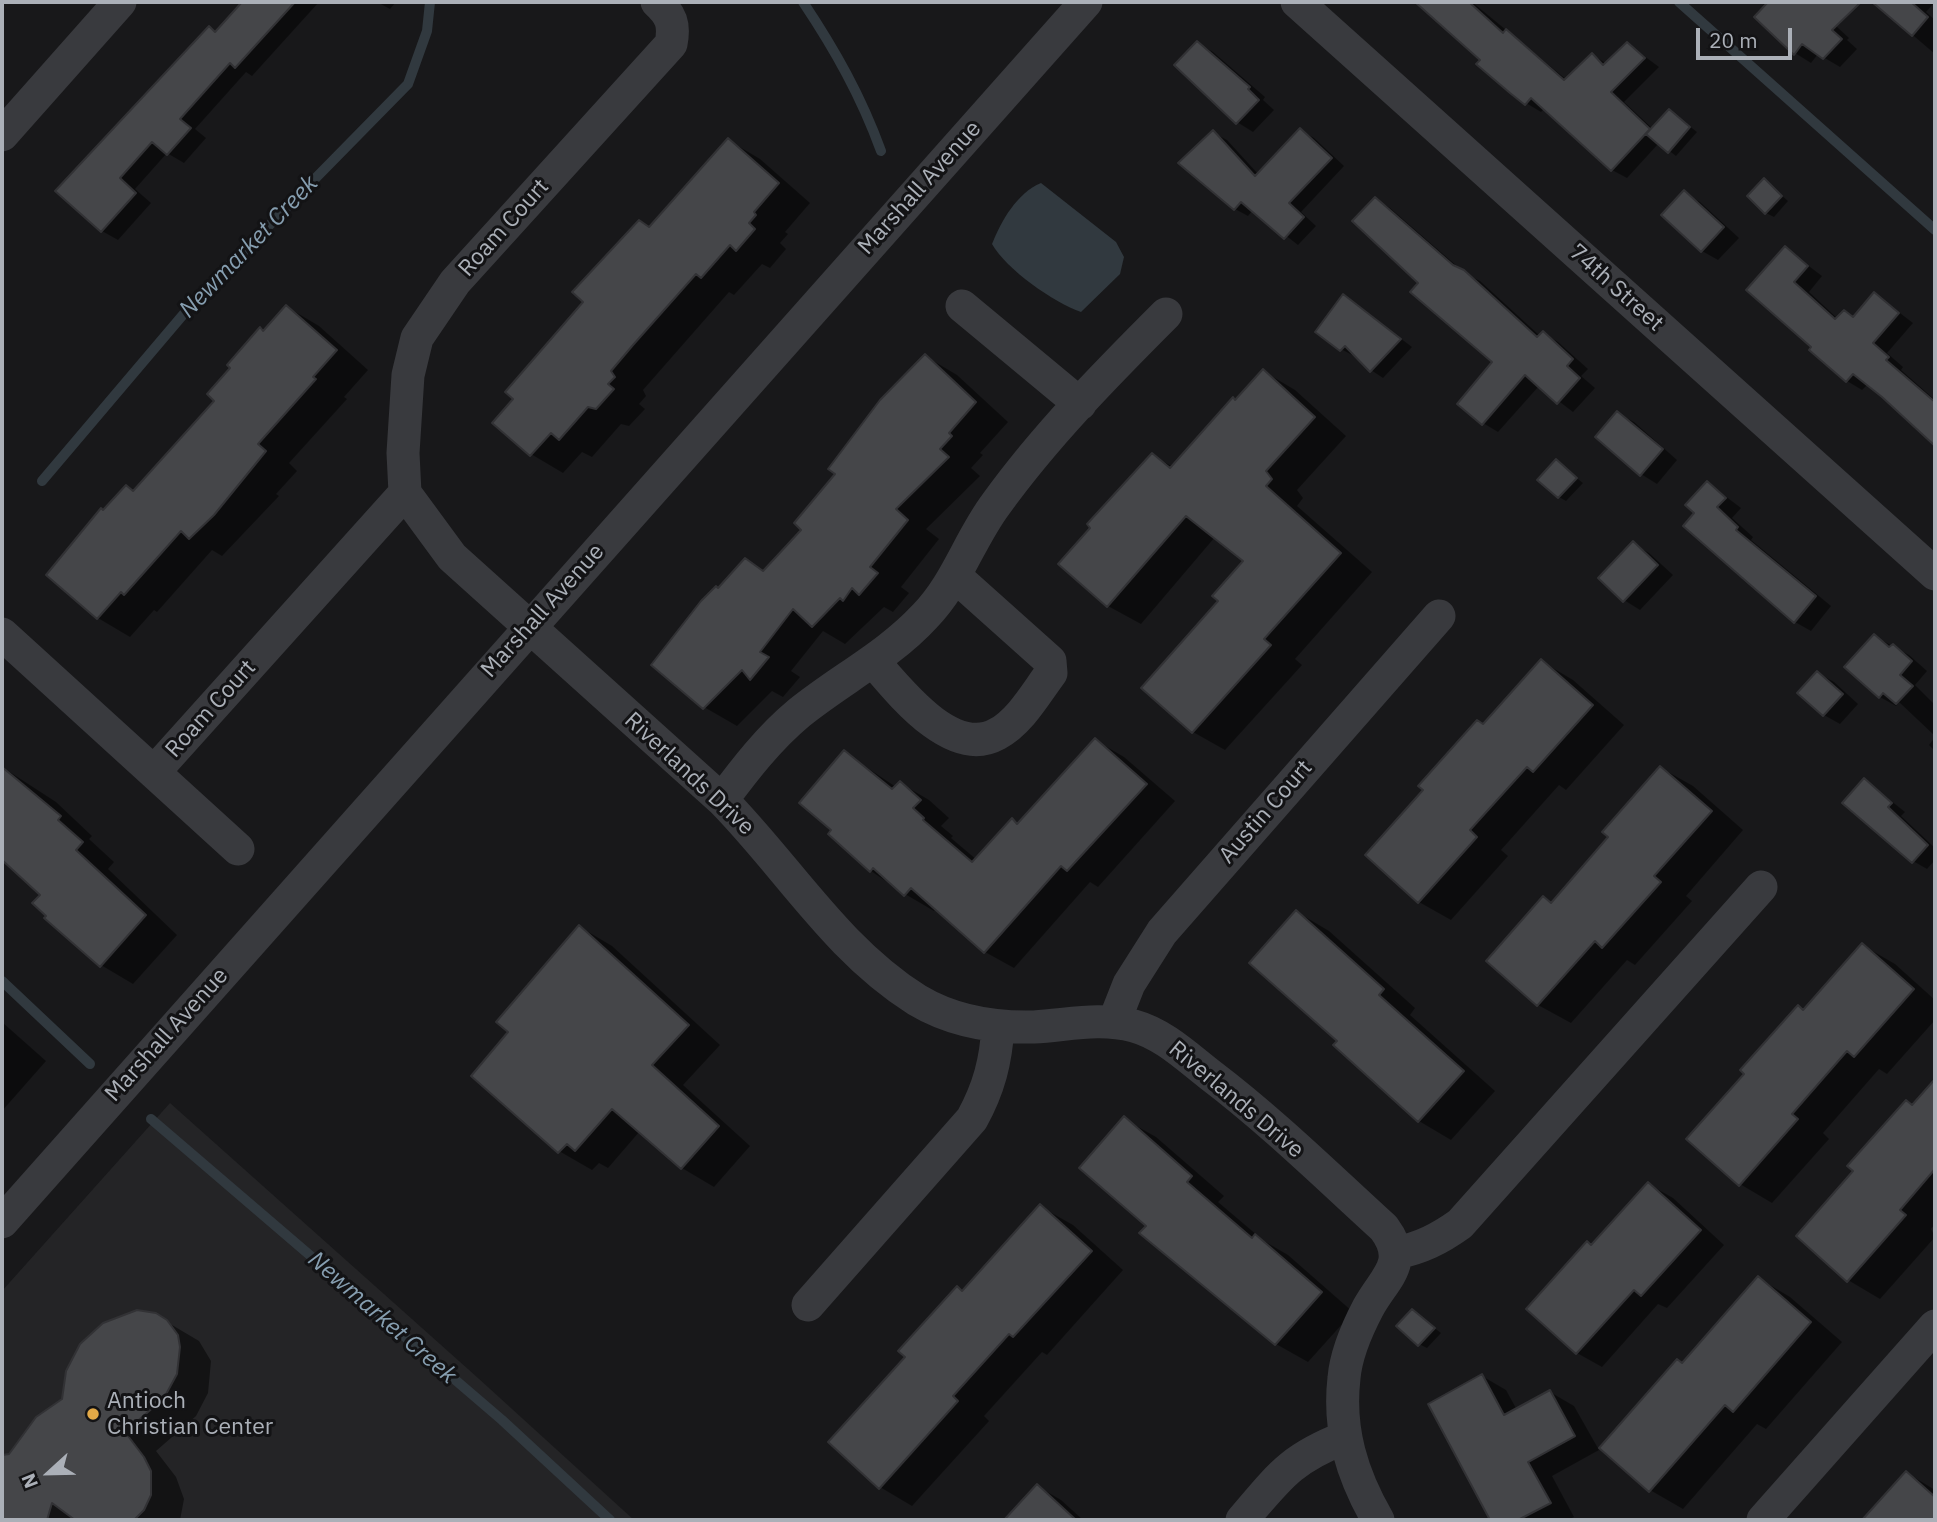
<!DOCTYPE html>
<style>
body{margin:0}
#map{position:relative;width:1937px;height:1522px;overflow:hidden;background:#18181a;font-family:"IBM Plex Sans",sans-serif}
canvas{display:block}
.frame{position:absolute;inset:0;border:4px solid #abb0b8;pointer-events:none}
.north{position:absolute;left:14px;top:1438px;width:70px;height:70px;-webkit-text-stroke:5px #131315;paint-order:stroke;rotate:248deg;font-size:19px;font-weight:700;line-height:28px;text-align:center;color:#abb0b8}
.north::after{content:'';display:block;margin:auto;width:24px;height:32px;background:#abb0b8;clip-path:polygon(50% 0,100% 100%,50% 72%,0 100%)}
.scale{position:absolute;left:1696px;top:28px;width:96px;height:32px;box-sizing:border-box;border:4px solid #abb0b8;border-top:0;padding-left:9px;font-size:21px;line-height:24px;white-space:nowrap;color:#abb0b8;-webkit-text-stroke:5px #131315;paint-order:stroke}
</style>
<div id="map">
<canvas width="1937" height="1522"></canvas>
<div class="frame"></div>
<div class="north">N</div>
<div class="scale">20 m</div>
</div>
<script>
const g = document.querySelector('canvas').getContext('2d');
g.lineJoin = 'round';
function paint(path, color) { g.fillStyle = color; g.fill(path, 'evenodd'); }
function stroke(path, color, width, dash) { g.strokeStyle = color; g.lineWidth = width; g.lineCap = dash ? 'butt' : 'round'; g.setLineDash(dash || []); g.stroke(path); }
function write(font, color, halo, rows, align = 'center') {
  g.font = font + ' "IBM Plex Sans",sans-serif'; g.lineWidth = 6; g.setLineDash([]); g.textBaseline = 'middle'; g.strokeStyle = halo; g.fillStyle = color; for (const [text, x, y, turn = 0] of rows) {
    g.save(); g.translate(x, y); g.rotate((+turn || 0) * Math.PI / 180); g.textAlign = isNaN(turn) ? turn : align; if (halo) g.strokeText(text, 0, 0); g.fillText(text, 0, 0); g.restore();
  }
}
const built = new Path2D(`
 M 170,1103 L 478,1378 L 634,1520 L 2,1520 L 2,1291 Z`);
const water = new Path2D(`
 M 1041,183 L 1116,242 L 1124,257 L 1120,274 L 1081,312 C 1054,303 1006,269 992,244 C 1001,221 1017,193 1041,183 Z`);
const shadow = new Path2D(`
 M 244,2 L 319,2 L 252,76 L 246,72 L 195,129 L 206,138 L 184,163 L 167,153 L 135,189 L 151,203 L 118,240 L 102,231 L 58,191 L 209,29 L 216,33 Z
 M 377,2 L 396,2 L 390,9 Z
 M 1417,2 L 1472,2 L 1567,80 L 1593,55 L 1607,64 L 1628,44 L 1659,67 L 1624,102 L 1653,129 L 1670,111 L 1697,132 L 1676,156 L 1659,143 L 1627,178 L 1612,170 L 1545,108 L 1541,112 L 1526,103 Z
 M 1762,2 L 1810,2 L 1849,38 L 1847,40 L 1857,49 L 1840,67 L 1818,54 L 1811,63 L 1795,53 Z
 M 1874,2 L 1933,4 L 1926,12 L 1935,20 L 1935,54 Z
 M 1197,43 L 1213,52 L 1265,97 L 1263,100 L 1274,110 L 1253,132 L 1237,122 Z
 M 1300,130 L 1314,138 L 1344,166 L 1301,212 L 1316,226 L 1298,245 L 1253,210 L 1248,216 L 1235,209 L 1214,133 L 1227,140 L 1259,175 Z
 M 728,140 L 760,159 L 810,203 L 785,232 L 788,234 L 780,243 L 786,249 L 770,268 L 762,264 L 734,295 L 729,292 L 643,390 L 646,396 L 639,404 L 645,409 L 629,426 L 621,424 L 592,457 L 582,452 L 563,473 L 531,454 L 650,228 Z
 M 1764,180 L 1788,201 L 1774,217 L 1766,213 Z
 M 1684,193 L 1700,202 L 1739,238 L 1718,260 L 1702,251 L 1663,215 Z
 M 1375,199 L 1390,208 L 1466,274 L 1480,281 L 1540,336 L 1543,333 L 1558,342 L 1588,369 L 1581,376 L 1595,388 L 1573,412 L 1539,386 L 1498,432 L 1483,423 L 1494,362 L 1420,283 Z
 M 1785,248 L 1822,276 L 1809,292 L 1838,319 L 1844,312 L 1854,318 L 1875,294 L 1913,323 L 1887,353 L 1903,367 L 1901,370 L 1935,400 L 1935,443 L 1868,384 L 1862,390 L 1847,381 L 1814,347 L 1749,289 Z
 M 1355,304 L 1412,347 L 1383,378 L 1371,370 L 1355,354 L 1354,356 L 1341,349 Z
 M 287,307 L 319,326 L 368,370 L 344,397 L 347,399 L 289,463 L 297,471 L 276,494 L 279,496 L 222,556 L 212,550 L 157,612 L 154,610 L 130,637 L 98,618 L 104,512 L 127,487 L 135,492 L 217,401 L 264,332 Z
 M 925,356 L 957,375 L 1008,422 L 980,453 L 983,455 L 971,468 L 980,476 L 926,529 L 939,539 L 901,587 L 909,593 L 893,612 L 884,607 L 845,644 L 823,631 L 791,671 L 800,677 L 783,697 L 772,691 L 737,726 L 704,707 L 719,590 L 765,572 L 804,529 L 837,474 Z
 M 1263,371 L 1295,390 L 1346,436 L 1297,490 L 1303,498 L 1297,506 L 1372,572 L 1295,659 L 1302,665 L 1225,750 L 1193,732 L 1144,688 L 1220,601 L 1245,561 L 1215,537 L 1141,624 L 1108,606 L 1061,564 L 1152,455 L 1173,467 L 1233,399 L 1237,401 Z
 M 1617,413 L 1634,422 L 1677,460 L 1657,484 L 1641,474 Z
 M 1556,462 L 1583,483 L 1566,501 L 1559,497 Z
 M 1708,483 L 1741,508 L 1732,518 L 1753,537 L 1751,540 L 1831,606 L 1811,631 L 1795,622 L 1685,526 L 1697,513 Z
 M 1633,544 L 1649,553 L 1673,575 L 1640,610 L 1624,600 Z
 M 1874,636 L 1909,655 L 1927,671 L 1915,685 L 1935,705 L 1935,736 L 1899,702 L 1896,706 L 1880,697 Z
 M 1541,661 L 1573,680 L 1624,725 L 1566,790 L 1559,785 L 1501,850 L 1508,856 L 1451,920 L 1419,902 L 1484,725 Z
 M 1818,673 L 1834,682 L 1858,704 L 1840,724 L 1824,715 Z
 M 1935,737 L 1935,751 L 1929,745 Z
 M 1095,740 L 1124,757 L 1175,801 L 1098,887 L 1090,882 L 1014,968 L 985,952 L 936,909 L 934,911 L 905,894 L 871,871 L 833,829 L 845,753 L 896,787 L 900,783 L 929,800 L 949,818 L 941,826 L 953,836 L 951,838 L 977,860 L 1012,821 L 1019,825 Z
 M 2,767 L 56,802 L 92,836 L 89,839 L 114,862 L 108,869 L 177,935 L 133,984 L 101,965 L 42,895 L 2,858 Z
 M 1661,768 L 1693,786 L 1743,830 L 1686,896 L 1692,901 L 1635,965 L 1627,960 L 1571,1023 L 1538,1005 L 1488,961 L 1544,899 L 1553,904 L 1611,837 Z
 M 1865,780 L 1905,812 L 1901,816 L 1935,848 L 1935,860 L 1927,869 L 1913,861 Z
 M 1297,912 L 1329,931 L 1415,1008 L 1410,1015 L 1495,1091 L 1451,1140 L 1419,1121 L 1335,1045 L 1339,1041 Z
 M 580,927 L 612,946 L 720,1045 L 683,1085 L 750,1146 L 714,1187 L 682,1168 L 640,1131 L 608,1168 L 599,1163 L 592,1170 L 559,1151 Z
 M 1862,945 L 1895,964 L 1935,1000 L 1935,1020 L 1887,1074 L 1879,1069 L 1823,1133 L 1829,1139 L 1772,1203 L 1740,1184 L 1747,1074 L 1798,1007 L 1805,1011 Z
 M 2,1022 L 46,1061 L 2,1111 Z
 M 1935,1082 L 1935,1224 L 1931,1229 L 1935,1237 L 1880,1299 L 1848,1280 L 1856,1171 Z
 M 1124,1119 L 1156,1137 L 1224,1196 L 1218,1202 L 1264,1241 L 1288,1255 L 1353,1312 L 1308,1362 L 1276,1344 L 1148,1226 Z
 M 1648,1184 L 1673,1198 L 1724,1245 L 1667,1308 L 1658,1304 L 1602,1367 L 1577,1353 L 1528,1309 L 1592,1247 Z
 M 1041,1207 L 1073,1225 L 1123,1270 L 1047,1355 L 1042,1352 L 984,1416 L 989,1421 L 912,1506 L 880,1487 L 963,1292 Z
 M 1758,1278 L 1790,1297 L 1842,1342 L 1766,1429 L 1757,1424 L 1683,1509 L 1650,1490 L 1683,1364 Z
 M 1412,1311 L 1441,1333 L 1427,1348 L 1419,1344 Z
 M 155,1315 L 199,1341 L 211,1361 L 208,1393 L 196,1416 L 156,1451 L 176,1477 L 184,1499 L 180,1520 L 2,1520 L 2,1458 L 10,1455 L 63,1400 Z
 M 1482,1376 L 1506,1390 L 1517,1410 L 1550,1392 L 1574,1406 L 1599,1450 L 1552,1476 L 1574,1517 L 1568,1520 L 1492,1520 L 1430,1405 Z
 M 1907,1473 L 1935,1490 L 1935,1520 L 1865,1520 Z
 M 1037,1486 L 1061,1500 L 1083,1520 L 1006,1520 Z`);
const stream = new Path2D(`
 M 803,2 C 835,50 861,96 881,151
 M 1679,2 L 1935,230
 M 42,481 L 193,303 L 408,84 L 427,31 L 430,2
 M 2,981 L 90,1064
 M 151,1119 L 502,1420 L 610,1520`);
const building = new Path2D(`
 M 242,2 L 295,2 L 235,68 L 230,63 L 180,119 L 191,128 L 167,155 L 152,142 L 120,178 L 136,193 L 101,232 L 55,191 L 209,26 L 215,32 Z
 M 1415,2 L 1469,2 L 1503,33 L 1506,29 L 1564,80 L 1592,53 L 1603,65 L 1627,42 L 1645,58 L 1611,92 L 1650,129 L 1611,171 L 1531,98 L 1525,105 L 1510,93 L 1476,64 L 1480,60 Z
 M 1768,2 L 1861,2 L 1832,30 L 1842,39 L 1823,59 L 1802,44 L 1794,55 L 1754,17 Z
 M 1872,2 L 1911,2 L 1928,17 L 1912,36 Z
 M 1197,41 L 1250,87 L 1248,89 L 1259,100 L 1236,124 L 1174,65 Z
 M 1669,109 L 1690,127 L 1668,153 L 1646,134 Z
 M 1300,128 L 1332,158 L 1289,203 L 1304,217 L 1284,239 L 1241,202 L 1234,210 L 1178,163 L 1213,130 L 1255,176 Z
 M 728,138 L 779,183 L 754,212 L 756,215 L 749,223 L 755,229 L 736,251 L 730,245 L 701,278 L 696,274 L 633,345 L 611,371 L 615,377 L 608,384 L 614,389 L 596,409 L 588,407 L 559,440 L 551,433 L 530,456 L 492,423 L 513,399 L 505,392 L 583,302 L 572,292 L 639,220 L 649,227 Z
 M 1764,178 L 1782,196 L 1765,214 L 1747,196 Z
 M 1684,190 L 1724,227 L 1701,252 L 1661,215 Z
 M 1375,197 L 1453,265 L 1464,270 L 1537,337 L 1543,331 L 1573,359 L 1567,366 L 1580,378 L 1557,404 L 1525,375 L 1482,425 L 1457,404 L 1492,362 L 1410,292 L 1418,283 L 1352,221 Z
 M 1785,246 L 1808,266 L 1794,282 L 1835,319 L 1844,310 L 1853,317 L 1874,292 L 1899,313 L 1873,343 L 1889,357 L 1886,360 L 1935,402 L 1935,446 L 1882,397 L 1853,374 L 1846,382 L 1809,350 L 1811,347 L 1746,290 Z
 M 1343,294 L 1401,339 L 1370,372 L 1345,346 L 1340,351 L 1315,332 Z
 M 286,305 L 337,350 L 313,377 L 316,379 L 258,444 L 266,451 L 214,515 L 189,539 L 181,531 L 124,595 L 121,592 L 97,619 L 46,575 L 101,508 L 103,510 L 126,485 L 133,491 L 214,401 L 207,394 L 230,368 L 227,365 L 260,327 L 263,331 Z
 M 925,354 L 976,402 L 949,433 L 952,436 L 940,449 L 949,457 L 896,509 L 908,520 L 870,567 L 878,573 L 859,595 L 852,588 L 843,601 L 840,598 L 812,627 L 793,609 L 760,652 L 769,657 L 750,680 L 742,670 L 703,709 L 651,665 L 701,601 L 716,586 L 718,588 L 745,558 L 763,571 L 801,530 L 794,523 L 835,474 L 828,469 L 880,400 Z
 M 1263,369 L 1315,417 L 1266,471 L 1272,479 L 1266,486 L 1341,553 L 1264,639 L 1271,645 L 1192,733 L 1141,688 L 1218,601 L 1212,596 L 1243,561 L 1186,516 L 1107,607 L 1058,564 L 1090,528 L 1087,524 L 1152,453 L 1170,468 L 1233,397 L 1235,400 Z
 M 1617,411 L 1663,449 L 1640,476 L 1595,437 Z
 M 1556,459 L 1577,478 L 1558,498 L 1537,480 Z
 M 1707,481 L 1726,498 L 1717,507 L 1738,527 L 1736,530 L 1816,596 L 1794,623 L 1683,526 L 1694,513 L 1685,505 Z
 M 1633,541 L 1658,565 L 1623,602 L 1598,578 Z
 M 1874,634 L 1889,647 L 1893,644 L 1912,661 L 1900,675 L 1913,686 L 1896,704 L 1883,693 L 1879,698 L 1844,667 Z
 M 1541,659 L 1593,705 L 1533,772 L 1527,767 L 1470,830 L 1477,837 L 1418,903 L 1365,855 L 1423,790 L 1418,786 L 1477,720 L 1483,724 Z
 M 1817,671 L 1843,694 L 1823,716 L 1797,693 Z
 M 1095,738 L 1147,784 L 1067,871 L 1061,866 L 984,953 L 911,888 L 904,896 L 873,868 L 870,872 L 828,834 L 831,830 L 799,803 L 844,750 L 892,789 L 900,781 L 921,800 L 913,808 L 924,818 L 923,820 L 972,862 L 1012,818 L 1017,824 Z
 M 1660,766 L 1712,811 L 1654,876 L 1661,882 L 1602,948 L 1595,941 L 1537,1006 L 1486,961 L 1543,896 L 1551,903 L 1608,837 L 1602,832 Z
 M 2,767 L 61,816 L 58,820 L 83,842 L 76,850 L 146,915 L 100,967 L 44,918 L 46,916 L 32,903 L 40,895 L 2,860 Z
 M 1864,778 L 1892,803 L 1888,807 L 1928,845 L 1912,863 L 1842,803 Z
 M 1296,910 L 1384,989 L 1379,995 L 1464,1071 L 1418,1122 L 1333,1045 L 1337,1041 L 1249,963 Z
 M 579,925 L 689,1025 L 652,1065 L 719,1126 L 681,1169 L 612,1109 L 575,1151 L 567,1144 L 558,1153 L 471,1076 L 508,1032 L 496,1022 Z
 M 1862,943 L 1914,989 L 1854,1057 L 1847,1051 L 1792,1114 L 1798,1119 L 1739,1186 L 1686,1139 L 1744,1074 L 1740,1070 L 1798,1005 L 1803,1010 Z
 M 1935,1079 L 1935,1169 L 1900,1210 L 1906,1215 L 1847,1282 L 1796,1236 L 1853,1171 L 1847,1166 L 1906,1100 L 1912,1105 Z
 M 1124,1116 L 1192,1176 L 1187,1182 L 1252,1238 L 1255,1234 L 1322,1292 L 1275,1345 L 1139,1233 L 1146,1226 L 1079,1168 Z
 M 1648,1182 L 1701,1230 L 1641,1296 L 1634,1290 L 1576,1354 L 1526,1309 L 1587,1241 L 1591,1245 Z
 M 1040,1204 L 1092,1251 L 1013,1337 L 1009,1334 L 953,1396 L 958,1401 L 879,1489 L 828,1442 L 905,1357 L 898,1351 L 957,1286 L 962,1291 Z
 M 1758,1276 L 1811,1322 L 1733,1412 L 1725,1405 L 1649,1492 L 1599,1448 L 1677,1359 L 1682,1363 Z
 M 1412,1309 L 1435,1328 L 1418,1346 L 1396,1326 Z
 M 137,1310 L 156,1313 L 167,1320 L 178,1335 L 180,1347 L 177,1374 L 164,1398 L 125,1432 L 144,1457 L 151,1471 L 151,1495 L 144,1510 L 134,1520 L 75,1520 L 52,1503 L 47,1520 L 2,1520 L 2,1455 L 9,1454 L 36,1417 L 62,1399 L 66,1371 L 80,1344 L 103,1323 Z
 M 1482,1374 L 1504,1415 L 1550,1390 L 1575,1436 L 1528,1462 L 1551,1503 L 1518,1520 L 1490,1520 L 1428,1404 Z
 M 1906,1471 L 1935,1497 L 1935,1520 L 1862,1520 Z
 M 1037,1484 L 1076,1520 L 1004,1520 Z`);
const minor = new Path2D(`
 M 657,2 C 671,15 675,24 671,44 L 455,282 L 417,338 L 408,375 L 403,453 L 405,493 L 452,557 L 722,800 C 788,867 836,949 917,1000 C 952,1021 994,1028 1034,1027 C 1069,1025 1099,1017 1134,1026 C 1163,1034 1186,1056 1209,1074 C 1271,1121 1327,1176 1384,1228 C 1410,1263 1385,1277 1368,1308 C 1357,1329 1346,1354 1344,1378 C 1338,1430 1352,1475 1378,1520
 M 1297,2 L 1935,574
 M 2,135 L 120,2
 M 962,306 L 1080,404
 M 2,634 L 238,849
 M 874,662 C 900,692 952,759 997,734 C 1020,722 1036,693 1051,673 L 1050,661 L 955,576
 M 154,772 L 405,493
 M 722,800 C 745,769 769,738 799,713 C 841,679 888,656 925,616 C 957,583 969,540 996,504 C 1045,436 1106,374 1166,314
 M 1114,1022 L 1129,984 L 1162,932 L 1439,616
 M 2,1222 L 1086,2
 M 1396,1253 C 1421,1248 1439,1239 1460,1224 L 1761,887
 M 808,1305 L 972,1119 C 989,1088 996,1061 998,1026
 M 1242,1520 C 1279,1477 1290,1459 1344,1438
 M 1763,1520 L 1935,1326`);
const markers = [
 [93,1414,7,"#e2a947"]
];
const streetNames = [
 ["Marshall Avenue",920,188,-48],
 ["Roam Court",504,228,-48],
 ["74th Street",1616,288,42],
 ["Marshall Avenue",543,611,-48],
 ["Roam Court",211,709,-48],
 ["Riverlands Drive",689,774,43],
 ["Austin Court",1266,812,-49],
 ["Marshall Avenue",167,1035,-48],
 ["Riverlands Drive",1236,1100,40]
];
const poiNames = [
 ["Antioch",107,1401],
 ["Christian Center",107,1427]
];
const waterNames = [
 ["Newmarket Creek",249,247,-46],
 ["Newmarket Creek",382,1318,41]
];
paint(built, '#242426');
paint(water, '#31393f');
paint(shadow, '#0007');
stroke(stream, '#31393f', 10);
paint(building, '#454649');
stroke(building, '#323235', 2);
stroke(minor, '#393a3e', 33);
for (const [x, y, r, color] of markers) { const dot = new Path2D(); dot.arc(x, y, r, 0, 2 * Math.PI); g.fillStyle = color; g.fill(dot); stroke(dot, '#131315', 2.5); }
write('23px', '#abb0b8', '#131315', streetNames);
write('23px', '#abb0b8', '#131315', poiNames, 'left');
write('italic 24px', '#869eb0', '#131315', waterNames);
</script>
